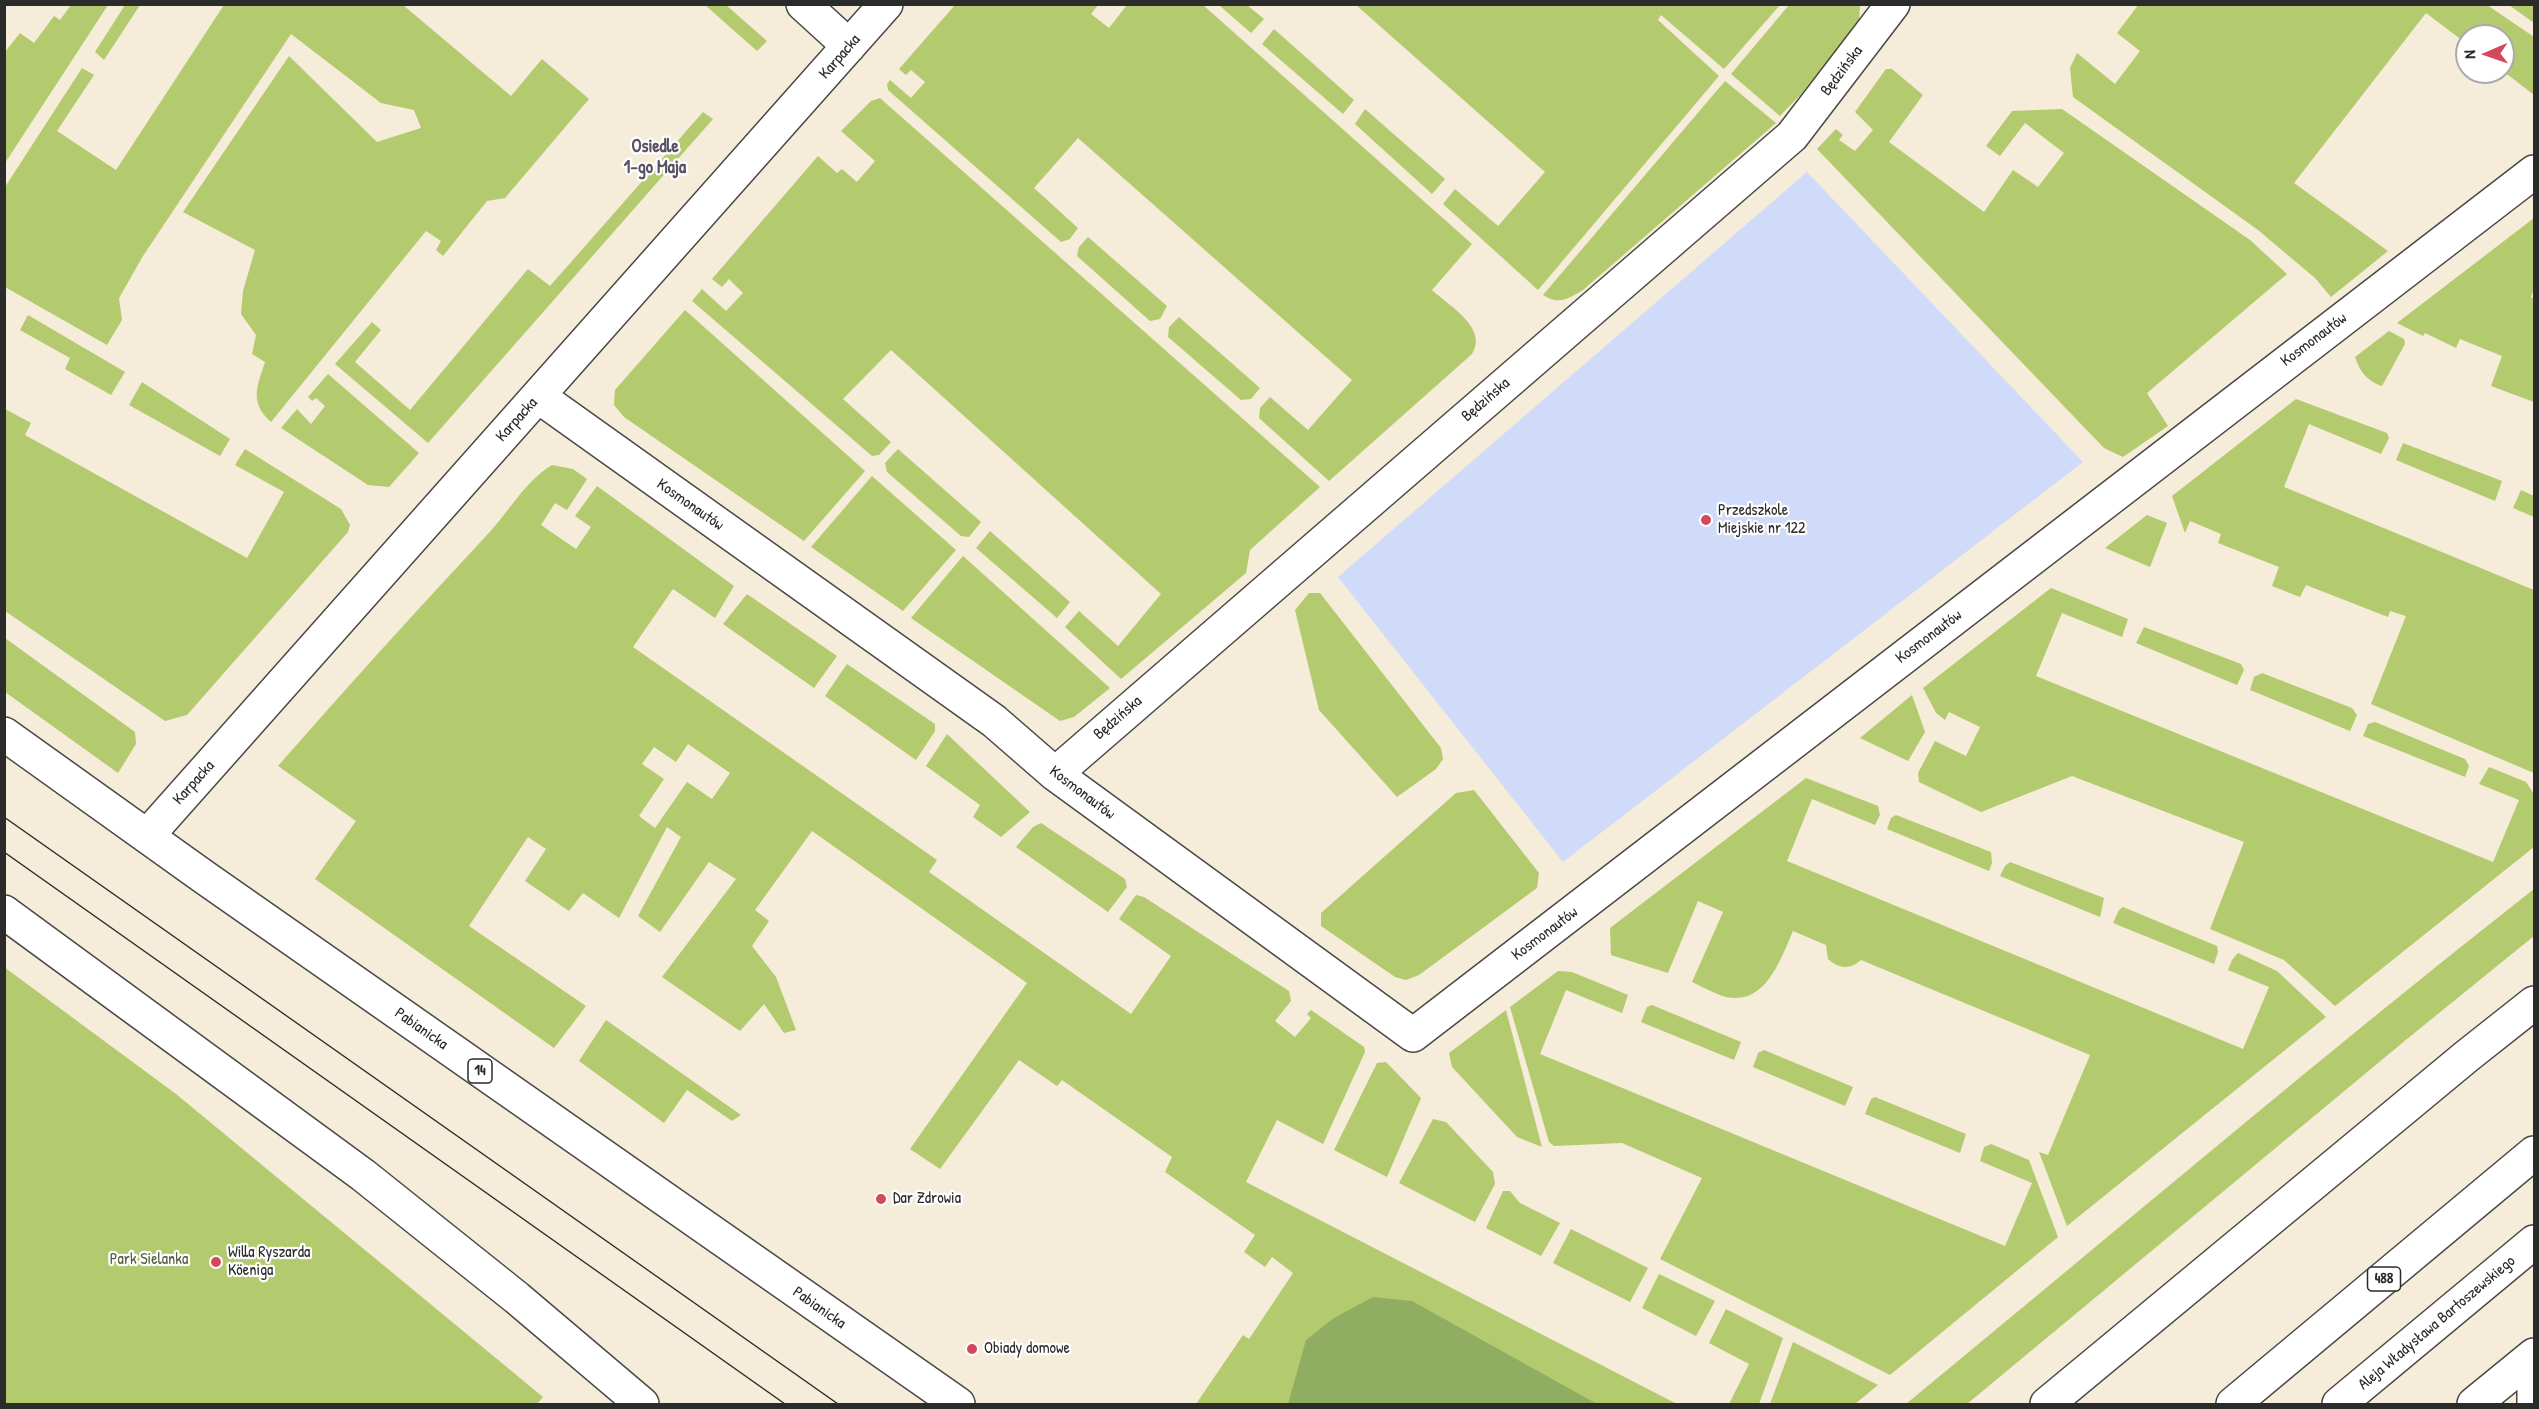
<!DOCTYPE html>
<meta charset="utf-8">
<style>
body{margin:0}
#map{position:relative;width:2539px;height:1409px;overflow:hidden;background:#f5ecd9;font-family:"Patrick Hand",sans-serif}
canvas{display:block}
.frame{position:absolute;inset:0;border:6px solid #2b2b2b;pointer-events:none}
.north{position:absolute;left:2455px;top:24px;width:60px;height:60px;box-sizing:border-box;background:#fff;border:2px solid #aaa;border-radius:50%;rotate:268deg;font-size:16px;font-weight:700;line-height:24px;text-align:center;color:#2b2b2b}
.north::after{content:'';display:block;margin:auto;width:21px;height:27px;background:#d1495b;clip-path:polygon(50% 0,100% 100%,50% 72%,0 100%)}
</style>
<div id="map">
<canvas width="2539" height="1409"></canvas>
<div class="frame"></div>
<div class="north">N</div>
</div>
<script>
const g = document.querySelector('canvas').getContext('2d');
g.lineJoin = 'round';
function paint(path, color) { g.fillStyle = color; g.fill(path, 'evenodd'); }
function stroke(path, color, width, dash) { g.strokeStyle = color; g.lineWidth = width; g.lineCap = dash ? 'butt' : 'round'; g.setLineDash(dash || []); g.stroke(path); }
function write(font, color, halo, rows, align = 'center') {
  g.font = font + ' "Patrick Hand",sans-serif'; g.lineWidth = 4.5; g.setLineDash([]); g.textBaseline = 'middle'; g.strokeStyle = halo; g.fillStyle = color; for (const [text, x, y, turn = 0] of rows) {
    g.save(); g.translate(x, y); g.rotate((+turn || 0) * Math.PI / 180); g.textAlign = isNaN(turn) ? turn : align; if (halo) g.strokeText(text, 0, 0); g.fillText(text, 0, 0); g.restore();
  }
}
const built = new Path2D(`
 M 1807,172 L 2083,462 L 1563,862 L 1338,577 Z`);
const green = new Path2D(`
 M 2139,4 L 2487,5 L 2534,37 L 2534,95 L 2503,71 L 2503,36 L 2467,36 L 2467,44 L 2426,13 L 2294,183 L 2388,251 L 2331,297 L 2315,278 L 2258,230 L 2073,97 L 2070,68 L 2077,53 L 2115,84 L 2140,51 L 2117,33 Z
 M 71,5 L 108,5 L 5,163 L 5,52 L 20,33 L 34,43 L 54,16 L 60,20 Z
 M 125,5 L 140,5 L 104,60 L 95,52 Z
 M 224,5 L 403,5 L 511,96 L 542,59 L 589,99 L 505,198 L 487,201 L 443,256 L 436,250 L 441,241 L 426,231 L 271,422 C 249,402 257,387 265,362 L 252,354 L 256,335 L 241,314 L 243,291 L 255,250 L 183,212 L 289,56 L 377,142 L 421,128 L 414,110 L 381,103 L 291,34 L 143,256 L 119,298 L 122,320 L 107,345 L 5,287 L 5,187 L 82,68 L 94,75 L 57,131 L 116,170 Z
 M 705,5 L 726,5 L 767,41 L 757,51 Z
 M 955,5 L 1098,5 L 1091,14 L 1109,28 L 1127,5 L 1203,5 L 1472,244 L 1432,290 C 1448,305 1489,328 1472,354 L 1329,481 L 1259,418 L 1260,408 L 1270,397 L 1308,430 L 1352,380 L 1078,138 L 1034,188 L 1078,228 L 1070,239 L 1061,242 L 888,90 L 887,84 L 890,80 L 911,98 L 925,82 L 911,70 L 906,75 L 899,69 Z
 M 1219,5 L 1247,5 L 1264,19 L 1251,33 Z
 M 1356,5 L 1780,5 L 1724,69 L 1661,15 L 1658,20 L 1719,76 L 1538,290 L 1443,204 L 1455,189 L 1498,226 L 1545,172 Z
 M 1789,5 L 1860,4 L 1859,21 L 1801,94 L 1780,116 L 1731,74 Z
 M 2509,5 L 2534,5 L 2534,23 Z
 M 1274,29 L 1354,100 L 1343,114 L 1262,44 Z
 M 1886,69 L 1892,69 L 1923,95 L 1889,142 L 1984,212 L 2013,170 L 2038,187 L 2064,153 L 2025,123 L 2000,156 L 1986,146 L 2012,111 L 2062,109 L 2250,240 L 2287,274 L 2147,393 L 2168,426 L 2123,457 L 2104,448 L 1817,149 L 1836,129 L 1843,135 L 1839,140 L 1855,151 L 1873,130 L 1855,112 Z
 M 1725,81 L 1776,123 L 1583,290 C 1568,299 1558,305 1543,295 Z
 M 880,98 L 1320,487 L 1250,550 L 1246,573 L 1121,679 L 1065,627 L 1079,611 L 1118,646 L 1161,594 L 891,350 L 843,399 L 891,442 L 879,455 L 872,456 L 692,301 L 702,289 L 726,311 L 743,293 L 729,279 L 722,287 L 712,279 L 818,156 L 837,173 L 842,169 L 857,182 L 875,161 L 841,131 L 871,101 Z
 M 1365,109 L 1445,179 L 1432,194 L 1355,124 Z
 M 703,112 L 713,119 L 428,443 L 335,364 L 372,322 L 381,330 L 355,362 L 410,410 L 528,269 L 550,286 Z
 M 2534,218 L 2534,289 L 2531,297 L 2534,299 L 2534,402 L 2491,386 L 2502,356 L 2460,339 L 2456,348 L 2425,333 L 2423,336 L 2397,323 Z
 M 1088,237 L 1167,306 L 1160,319 L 1150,321 L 1077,256 L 1079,247 Z
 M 685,310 L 865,471 L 804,541 L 624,417 L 614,405 L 615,390 Z
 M 28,315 L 125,372 L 111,395 L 65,369 L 70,358 L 20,330 Z
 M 1179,317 L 1260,388 L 1251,399 L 1241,400 L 1168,337 L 1169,327 Z
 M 2389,331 L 2404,339 L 2405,344 L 2382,386 C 2367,381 2360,372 2355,357 Z
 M 328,374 L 419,453 L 389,487 L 368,485 L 281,428 L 297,409 L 311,424 L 325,406 L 316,398 L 312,401 L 308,397 Z
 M 142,382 L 230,439 L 220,456 L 129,405 Z
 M 2296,399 L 2387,433 L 2389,438 L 2381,454 L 2309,424 L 2284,487 L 2534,590 L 2534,773 L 2371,704 L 2406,616 L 2390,611 L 2388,617 L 2306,585 L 2300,597 L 2272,586 L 2279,567 L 2218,543 L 2221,534 L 2190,521 L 2185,533 L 2172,496 Z
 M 5,409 L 31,423 L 25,435 L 247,558 L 284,492 L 235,465 L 245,449 L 341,509 L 350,525 L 348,532 L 187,715 L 165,721 L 5,611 Z
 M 2403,443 L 2502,481 L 2495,501 L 2396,460 Z
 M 898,449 L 981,522 L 969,537 L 961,536 L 887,472 L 885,463 Z
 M 552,465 L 573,469 L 587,479 L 567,510 L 555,503 L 541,525 L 576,549 L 591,527 L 575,516 L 597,486 L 734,586 L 715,618 L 673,589 L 633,647 L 937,860 L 929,872 L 1131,1014 L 1171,956 L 1119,919 L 1136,895 L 1144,897 L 1289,991 L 1291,1001 L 1275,1021 L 1295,1037 L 1311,1018 L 1307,1014 L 1311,1010 L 1364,1047 L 1365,1052 L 1323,1144 L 1277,1120 L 1246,1182 L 1677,1404 L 1196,1404 L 1243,1335 L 1249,1339 L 1293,1273 L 1272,1257 L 1265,1267 L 1244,1252 L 1255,1235 L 1165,1172 L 1172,1157 L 1062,1080 L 1057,1086 L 1019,1060 L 940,1169 L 910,1149 L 1027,983 L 812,831 L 755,910 L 769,921 L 752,946 L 776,977 L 796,1030 L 784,1033 L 764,1004 L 740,1031 L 662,977 L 736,879 L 709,862 L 660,932 L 638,916 L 681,837 L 667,827 L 619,918 L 583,893 L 569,911 L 525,881 L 546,849 L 528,837 L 469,926 L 586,1006 L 554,1048 L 315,879 L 356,821 L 278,766 C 346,688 416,611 487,535 C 508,513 526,480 552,465 ZM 688,744 L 730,773 L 712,799 L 687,782 L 655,828 L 639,816 L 664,779 L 642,764 L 654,747 L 676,762 Z
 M 872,476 L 956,550 L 903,611 L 811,547 Z
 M 2521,490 L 2534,496 L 2534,517 L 2513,508 Z
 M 2147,515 L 2167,523 L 2150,567 L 2105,548 Z
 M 990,531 L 1070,602 L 1057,618 L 976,548 Z
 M 963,556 L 1110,688 L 1074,717 L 1060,721 L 911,618 Z
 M 2051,588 L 2128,619 L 2122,637 L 2062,613 L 2036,676 L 2493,862 L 2519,800 L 2479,784 L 2489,767 L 2526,782 L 2534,794 L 2534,847 L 2335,1006 L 2284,960 L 2210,929 L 2244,842 L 2072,776 L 1981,812 L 1919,782 L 1918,773 L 1935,741 L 1966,756 L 1980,727 L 1949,712 L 1945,720 L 1936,713 L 1923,688 Z
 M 1309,593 L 1320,593 L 1441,748 L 1443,759 L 1436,769 L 1397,797 L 1319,710 L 1295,610 Z
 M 747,594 L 837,656 L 814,688 L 723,624 Z
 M 2144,627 L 2241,664 L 2244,670 L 2237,685 L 2136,643 Z
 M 5,638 L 135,732 L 136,744 L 118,773 L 5,692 Z
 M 847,664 L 935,724 L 935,731 L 916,760 L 825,696 Z
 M 2262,673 L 2352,708 L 2357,715 L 2350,731 L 2250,690 L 2254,677 Z
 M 1912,695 L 1925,732 L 1908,761 L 1860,738 Z
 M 2375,722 L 2465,759 L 2469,766 L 2465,777 L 2363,736 L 2368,724 Z
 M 947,734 L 1030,812 L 1001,837 L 973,817 L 980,805 L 926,766 Z
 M 1806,778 L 1878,806 L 1880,815 L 1875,825 L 1812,799 L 1787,861 L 2243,1049 L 2269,987 L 2228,970 L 2232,960 L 2238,953 L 2277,971 L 2326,1017 L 2067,1226 L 2039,1152 L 2048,1155 L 2090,1055 L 1861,960 C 1850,970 1839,969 1828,959 L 1826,945 L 1793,931 C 1781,958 1766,1006 1726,997 C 1715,994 1703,987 1692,982 L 1723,912 L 1698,901 L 1668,973 L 1611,955 L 1610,928 Z
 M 1474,790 L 1539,873 L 1537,888 L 1419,975 L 1406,980 L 1395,977 L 1321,926 L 1321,913 L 1456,793 Z
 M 1896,815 L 1991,852 L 1992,863 L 1989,871 L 1887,829 L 1891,818 Z
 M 1041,823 L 1125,879 L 1127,887 L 1108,912 L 1016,847 L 1033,827 Z
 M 2010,862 L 2104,898 L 2100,917 L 2000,876 L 2005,866 Z
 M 2534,889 L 2534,936 L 2407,1039 L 1967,1404 L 1906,1404 C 2115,1232 2321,1056 2534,889 Z
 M 2123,907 L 2217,946 L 2218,952 L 2214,964 L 2113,923 L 2119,910 Z
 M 4,967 L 176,1094 L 543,1397 L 537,1404 L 5,1404 Z
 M 1558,971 L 1572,972 L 1628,995 L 1622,1013 L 1566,990 L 1540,1054 L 2005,1246 L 2032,1183 L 1980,1161 L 1984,1147 L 1991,1144 L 2029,1160 L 2058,1237 L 1890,1375 L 1660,1259 L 1702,1178 L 1622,1143 L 1554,1146 L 1549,1142 L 1510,1007 Z
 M 1652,1005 L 1741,1042 L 1734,1060 L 1641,1022 L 1647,1007 Z
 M 1506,1010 L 1542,1147 L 1517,1137 L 1452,1067 L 1449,1053 Z
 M 606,1020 L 741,1115 L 732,1121 L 687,1090 L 664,1123 L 579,1061 Z
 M 1764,1050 L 1853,1087 L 1845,1106 L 1753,1067 L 1758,1053 Z
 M 1386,1062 L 1421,1098 L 1387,1177 L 1334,1150 L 1377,1063 Z
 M 1875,1097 L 1966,1134 L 1960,1153 L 1865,1114 L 1871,1099 Z
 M 1433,1119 L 1446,1122 L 1493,1172 L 1495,1184 L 1475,1222 L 1399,1183 Z
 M 1503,1191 L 1510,1191 L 1520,1203 L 1560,1223 L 1541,1256 L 1486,1228 Z
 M 1571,1229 L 1648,1268 L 1630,1302 L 1553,1263 Z
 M 1659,1274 L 1715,1301 L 1696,1336 L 1642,1308 Z
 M 1726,1309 L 1783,1338 L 1759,1404 L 1729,1404 L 1749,1364 L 1709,1343 Z
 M 1793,1342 L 1878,1385 L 1855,1404 L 1770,1404 Z`);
const forest = new Path2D(`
 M 1373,1297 L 1412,1301 L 1597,1404 L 1288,1404 L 1306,1340 L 1334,1318 Z`);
const street = new Path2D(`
 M 803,4 L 849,46
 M 538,396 L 994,721 L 1055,774 L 1413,1035 L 2534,172
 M 1055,774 L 1792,136 L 1893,4
 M 147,836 L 886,4
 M 2534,1404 L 2534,1383`);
const primary = new Path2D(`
 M 4,734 L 204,877 L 958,1404
 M 4,912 L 363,1175 L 517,1298 L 642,1404
 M 2047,1404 L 2467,1056 L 2534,1003
 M 2233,1404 L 2534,1153
 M 2339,1404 L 2534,1242
 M 2474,1404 L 2534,1355`);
const tram = new Path2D(`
 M 4,817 L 838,1404
 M 4,852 L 785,1404`);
const markers = [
 [1706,520,6,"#d1495b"],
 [881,1199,6,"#d1495b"],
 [216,1262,6,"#d1495b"],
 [972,1349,6,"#d1495b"]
];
const shields = [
 [480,1071,24],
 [2384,1279,33]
];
const shieldNames = [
 ["14",480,1071],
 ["488",2384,1279]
];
const streetNames = [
 ["Karpacka",840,57,-49],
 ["Będzińska",1842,71,-53],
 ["Kosmonautów",2314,340,-37],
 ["Będzińska",1486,400,-41],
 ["Karpacka",517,420,-48],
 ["Kosmonautów",690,505,35],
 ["Kosmonautów",1929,637,-37],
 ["Będzińska",1118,718,-41],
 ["Karpacka",194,783,-48],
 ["Kosmonautów",1082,793,37],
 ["Kosmonautów",1545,934,-37],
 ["Pabianicka",421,1029,35],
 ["Pabianicka",819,1308,35],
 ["Aleja Władysława Bartoszewskiego",2437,1323,-40]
];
const poiNames = [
 ["Przedszkole",1718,511],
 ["Miejskie nr 122",1718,529],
 ["Dar Zdrowia",893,1199],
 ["Willa Ryszarda",228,1253],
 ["Köeniga",228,1271],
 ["Obiady domowe",984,1349]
];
const parkNames = [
 ["Park Sielanka",149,1260]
];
const neighbourhoodNames = [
 ["Osiedle",655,147],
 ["1-go Maja",655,168]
];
paint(built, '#d0daf9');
paint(green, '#b4ca6e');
paint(forest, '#8fae61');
stroke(street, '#494845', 36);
stroke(primary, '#494845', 36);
stroke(street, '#fff', 33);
stroke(primary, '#fff', 33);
stroke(tram, '#2b2b2b', 1.5);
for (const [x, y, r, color] of markers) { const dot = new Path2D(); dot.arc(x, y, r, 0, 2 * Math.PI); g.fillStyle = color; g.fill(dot); stroke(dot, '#fff', 2); }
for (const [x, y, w] of shields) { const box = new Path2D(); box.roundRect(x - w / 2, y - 12, w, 24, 4.5); g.fillStyle = '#fff'; g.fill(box); stroke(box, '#2b2b2b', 1.5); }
write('bold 15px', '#2b2b2b', null, shieldNames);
write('16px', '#2b2b2b', '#fff', streetNames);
write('16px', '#2b2b2b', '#fff', poiNames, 'left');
write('16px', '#545b3f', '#fff', parkNames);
write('bold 18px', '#5a5261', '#fff', neighbourhoodNames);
</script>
